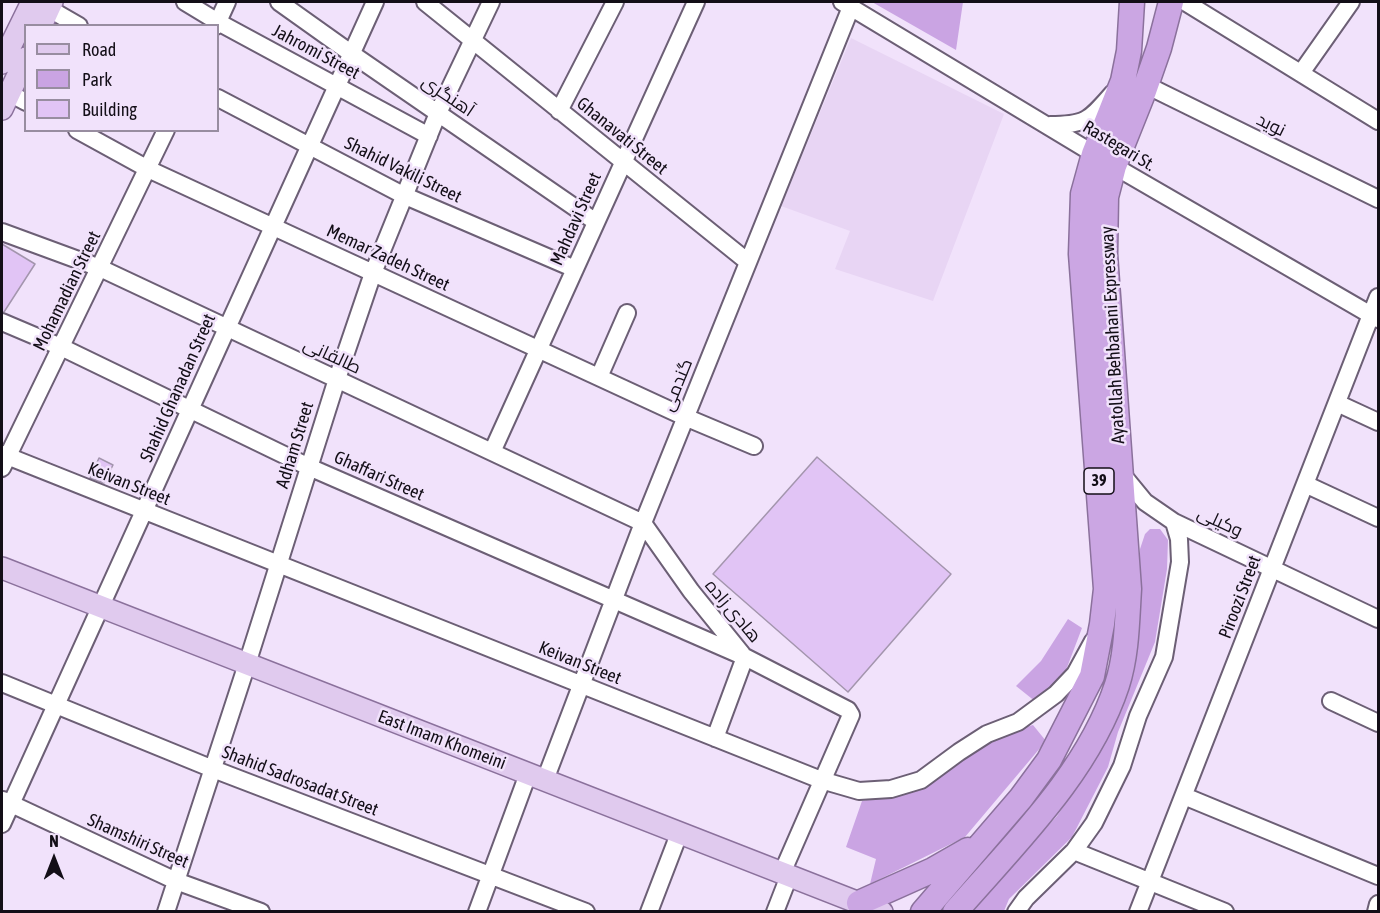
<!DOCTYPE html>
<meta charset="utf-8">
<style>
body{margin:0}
#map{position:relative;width:1380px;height:913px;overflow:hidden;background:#f1e2fb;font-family:"Asap Condensed",sans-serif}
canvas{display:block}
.frame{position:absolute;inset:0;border:3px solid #130e17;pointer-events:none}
.legend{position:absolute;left:24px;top:24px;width:195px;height:108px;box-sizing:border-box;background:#f1e2fb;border:2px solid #988da0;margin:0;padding:8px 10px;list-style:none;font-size:18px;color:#130e17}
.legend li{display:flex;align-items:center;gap:12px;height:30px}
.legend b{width:30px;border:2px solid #988da0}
.north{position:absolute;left:24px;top:829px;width:60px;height:60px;-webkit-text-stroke:4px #f1e2fb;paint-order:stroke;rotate:0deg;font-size:16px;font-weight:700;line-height:24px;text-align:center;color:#130e17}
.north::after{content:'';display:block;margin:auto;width:21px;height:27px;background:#130e17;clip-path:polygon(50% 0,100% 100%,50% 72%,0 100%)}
</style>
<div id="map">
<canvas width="1380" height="913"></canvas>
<div class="frame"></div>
<ul class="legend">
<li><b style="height:8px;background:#e0caee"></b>Road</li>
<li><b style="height:16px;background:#caa4e3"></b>Park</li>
<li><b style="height:16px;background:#e1c4f5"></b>Building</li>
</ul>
<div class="north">N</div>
</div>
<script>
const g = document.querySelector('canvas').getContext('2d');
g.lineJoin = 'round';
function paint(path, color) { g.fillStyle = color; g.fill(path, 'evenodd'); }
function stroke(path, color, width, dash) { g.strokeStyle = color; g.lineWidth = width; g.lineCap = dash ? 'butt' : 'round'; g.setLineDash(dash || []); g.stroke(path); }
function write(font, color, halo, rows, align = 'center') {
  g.font = font + ' "Asap Condensed",Cairo,sans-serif'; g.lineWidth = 5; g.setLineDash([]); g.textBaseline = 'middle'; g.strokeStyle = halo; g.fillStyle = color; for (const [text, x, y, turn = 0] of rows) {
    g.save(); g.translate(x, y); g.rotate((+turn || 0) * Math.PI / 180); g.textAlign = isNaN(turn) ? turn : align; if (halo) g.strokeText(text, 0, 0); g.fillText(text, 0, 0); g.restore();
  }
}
const built = new Path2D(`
 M 851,38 L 1004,114 L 933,301 L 835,269 L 850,231 L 781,206 Z`);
const green = new Path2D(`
 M 872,2 L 963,2 L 956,50 Z
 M 1150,529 L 1160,529 L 1168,540 L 1167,569 L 1155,642 L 1118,732 L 1108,767 L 1072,837 L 1009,899 L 1004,911 L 968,912 L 1057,816 L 1091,765 L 1125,693 L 1137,652 L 1140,601 L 1140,549 L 1145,534 Z
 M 1068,619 L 1082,628 L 1066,670 L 1036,702 L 1016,686 L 1041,661 Z
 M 1033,725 L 1046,741 L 965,837 L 870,884 L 876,859 L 846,847 L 862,801 L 899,793 L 1002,734 Z`);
const building = new Path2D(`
 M 2,244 L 35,264 L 4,312 L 2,312 Z
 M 817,457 L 951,574 L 848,692 L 713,574 Z
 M 99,458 L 113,465 L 104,483 L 90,478 Z`);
const minor = new Path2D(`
 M 185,2 L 218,22 L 429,136
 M 279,2 L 352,54 L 596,222
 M 425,2 L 748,262
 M 842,2 L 1114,166 L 1378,319
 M 1185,2 L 1378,121
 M 41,4 L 79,26
 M 216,26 L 227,2
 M 1301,73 L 1351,2
 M 1146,85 L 1378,199
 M 9,93 L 26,102
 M 218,98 L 403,195 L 575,269
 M 559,111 L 615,2
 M 1050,125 C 1087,125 1089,120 1113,93
 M 77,130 L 148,169 L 685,417 L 754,446
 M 2,232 L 100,268 L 643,523 L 691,591 L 742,654
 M 2,322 L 61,347 L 309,467 L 745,657 L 848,710 L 851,715 L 782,873
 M 599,377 L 627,313
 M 1337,403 L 1378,422
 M 492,452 L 696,2
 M 2,454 L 821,780 L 859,791 L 891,789 L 921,780 L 959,752 L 987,734 L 1018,722 L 1056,694 L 1075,674 L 1093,641
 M 2,468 L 166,130
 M 1122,474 L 1145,502 L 1174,522 L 1378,619
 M 1305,484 L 1378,518
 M 2,683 L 213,769 L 586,912
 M 1331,701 L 1378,723
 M 715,738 L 745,657
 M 545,780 L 643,523 L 851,7
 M 1184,796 L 1378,876
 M 3,800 L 176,881 L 261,912
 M 2,824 L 375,2
 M 1074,851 L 1225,912
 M 166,912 L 247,664 L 337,379 L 373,273 L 438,113 L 491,2
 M 477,912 L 528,774
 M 649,912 L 679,834
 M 775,912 L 789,876
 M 1016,912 L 1026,898 L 1074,851 L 1094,823 L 1122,766 L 1138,716 L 1164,657 L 1180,562 L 1179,539 L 1174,522
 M 1138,912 L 1378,297
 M 1376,912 L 1378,904`);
const major = new Path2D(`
 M 41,26 L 52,2
 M 2,63 L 32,2
 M 2,109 L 26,58
 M 2,568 L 882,912`);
const highway = new Path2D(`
 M 859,903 L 933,870 L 968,850
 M 923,912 L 1021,798 L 1049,760 L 1092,676 L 1102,624 L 1106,589 L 1081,254 L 1083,194 L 1094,154 L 1123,81 L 1129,51 L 1132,2
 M 955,912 C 1015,843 1088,773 1117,685 C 1127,654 1127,620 1129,589 L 1105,254 L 1106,197 L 1114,166 L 1144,91 L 1159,48 L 1171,2`);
const shields = [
 [1099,481,30]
];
const shieldNames = [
 ["39",1099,481]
];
const streetNames = [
 ["Jahromi Street",316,52,28],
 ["آهنگری",448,96,34],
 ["نوید",1271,125,26],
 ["Ghanavati Street",622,136,39],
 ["Rastegari St.",1119,146,31],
 ["Shahid Vakili Street",403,170,26],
 ["Mahdavi Street",576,219,-66],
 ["Memar Zadeh Street",388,258,25],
 ["Mohamadian Street",67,291,-64],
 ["Ayatollah Behbahani Expressway",1113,335,-93],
 ["طالقانی",332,356,25],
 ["گندمی",677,385,-68],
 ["Shahid Ghanadan Street",178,388,-66],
 ["Adham Street",295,445,-73],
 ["Ghaffari Street",379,476,24],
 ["Keivan Street",129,484,22],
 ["وکیلی",1220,522,25],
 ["Piroozi Street",1240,597,-69],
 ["هادی زاده",733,611,50],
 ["Keivan Street",580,663,22],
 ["East Imam Khomeini",442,740,21],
 ["Shahid Sadrosadat Street",300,781,21],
 ["Shamshiri Street",138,841,24]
];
paint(built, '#e8d5f4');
paint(green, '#caa4e3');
paint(building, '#e1c4f5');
stroke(building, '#a395ad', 1.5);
stroke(minor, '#6c5f75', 20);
stroke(major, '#8b719c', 24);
stroke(highway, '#8b719c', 27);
stroke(minor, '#fff', 16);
stroke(major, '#e0caee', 21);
stroke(highway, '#cba6e3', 24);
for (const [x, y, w] of shields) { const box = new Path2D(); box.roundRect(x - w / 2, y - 13, w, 26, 4.5); g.fillStyle = '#f1e2fb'; g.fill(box); stroke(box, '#130e17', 1.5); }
write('bold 16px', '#130e17', null, shieldNames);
write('18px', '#130e17', '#f1e2fb', streetNames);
</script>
